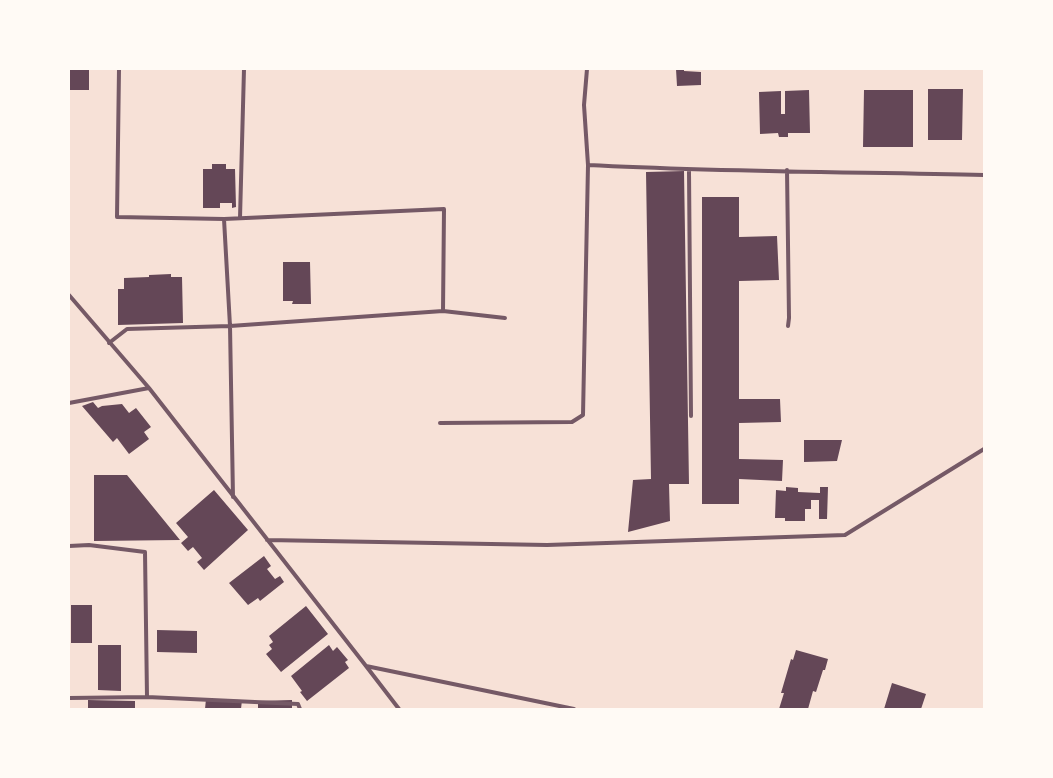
<!DOCTYPE html>
<style>
body{margin:0}
#map{position:relative;width:1053px;height:778px;overflow:hidden;background:#f7e1d7;font-family:"Libre Baskerville",serif}
canvas{display:block}
.frame{position:absolute;inset:0;border:70px solid #fffaf5;pointer-events:none}
</style>
<div id="map">
<canvas width="1053" height="778"></canvas>
<div class="frame"></div>
</div>
<script>
const g = document.querySelector('canvas').getContext('2d');
g.lineJoin = 'round';
function paint(path, color) { g.fillStyle = color; g.fill(path, 'evenodd'); }
function stroke(path, color, width, dash) { g.strokeStyle = color; g.lineWidth = width; g.lineCap = dash ? 'butt' : 'round'; g.setLineDash(dash || []); g.stroke(path); }
const building = new Path2D(`
 M 69,69 L 89,69 L 89,90 L 69,90 Z
 M 676,69 L 684,69 L 684,71 L 701,72 L 701,85 L 677,86 Z
 M 928,89 L 963,89 L 962,140 L 928,140 Z
 M 809,90 L 810,133 L 788,133 L 788,137 L 779,137 L 778,133 L 760,134 L 759,92 L 781,91 L 781,114 L 785,114 L 785,91 Z
 M 864,90 L 913,90 L 913,147 L 863,147 Z
 M 212,164 L 226,164 L 226,169 L 235,169 L 236,207 L 232,208 L 232,203 L 220,203 L 220,208 L 203,208 L 203,169 L 212,169 Z
 M 684,171 L 689,484 L 669,484 L 670,521 L 628,532 L 633,480 L 651,479 L 646,172 Z
 M 702,197 L 739,197 L 739,237 L 777,236 L 779,280 L 739,281 L 739,399 L 780,399 L 781,422 L 739,423 L 739,459 L 783,460 L 782,481 L 739,479 L 739,504 L 702,504 Z
 M 283,262 L 310,262 L 311,304 L 292,304 L 293,301 L 283,301 Z
 M 171,274 L 171,277 L 182,277 L 183,323 L 118,325 L 118,289 L 124,289 L 124,278 L 149,277 L 149,275 Z
 M 93,402 L 98,408 L 102,406 L 122,404 L 129,413 L 136,408 L 151,427 L 144,432 L 149,439 L 129,454 L 117,438 L 113,442 L 82,406 Z
 M 804,440 L 842,440 L 837,461 L 804,462 Z
 M 94,475 L 127,475 L 180,540 L 94,541 Z
 M 786,487 L 798,488 L 798,492 L 820,493 L 820,487 L 828,487 L 827,519 L 819,519 L 819,500 L 811,500 L 811,509 L 805,509 L 805,521 L 785,521 L 785,518 L 775,518 L 776,490 L 786,491 Z
 M 214,490 L 248,530 L 204,570 L 197,562 L 202,558 L 193,547 L 188,551 L 181,543 L 188,537 L 176,523 Z
 M 264,556 L 271,566 L 267,569 L 275,579 L 280,576 L 284,582 L 260,601 L 258,598 L 248,605 L 229,583 Z
 M 71,605 L 92,605 L 92,643 L 71,643 Z
 M 306,606 L 328,634 L 281,672 L 266,654 L 272,649 L 269,645 L 273,642 L 269,636 Z
 M 157,630 L 197,631 L 197,653 L 157,652 Z
 M 98,645 L 121,645 L 121,691 L 98,690 Z
 M 329,645 L 333,651 L 337,647 L 348,660 L 345,662 L 349,668 L 307,701 L 300,692 L 302,691 L 291,676 Z
 M 796,650 L 828,659 L 825,670 L 823,670 L 816,692 L 813,691 L 808,709 L 779,709 L 784,693 L 781,693 L 791,659 L 793,660 Z
 M 892,683 L 926,694 L 921,709 L 884,709 Z
 M 206,699 L 242,700 L 241,709 L 205,709 Z
 M 88,700 L 135,701 L 135,709 L 88,709 Z
 M 292,700 L 292,709 L 258,709 L 258,701 Z`);
const minor = new Path2D(`
 M 119,69 L 117,217 L 224,219
 M 588,165 C 720,172 852,172 984,175
 M 787,170 L 789,318 L 788,326
 M 689,171 L 691,416
 M 240,218 L 244,69
 M 69,295 L 149,388 L 69,403
 M 443,311 L 505,318
 M 109,343 L 127,329 L 230,326 L 224,219 L 444,209 L 443,311 L 230,326 L 233,497
 M 149,388 L 366,666
 M 440,423 L 572,422 L 583,415 L 588,165 L 584,105 L 587,69
 M 267,540 L 547,545 L 845,535 L 984,449
 M 69,546 L 89,545 L 145,552 L 147,697
 M 69,698 L 147,697 L 298,704 L 300,709
 M 399,709 L 366,666 L 574,709`);
paint(building, '#644757');
stroke(minor, '#755966', 4);
</script>
